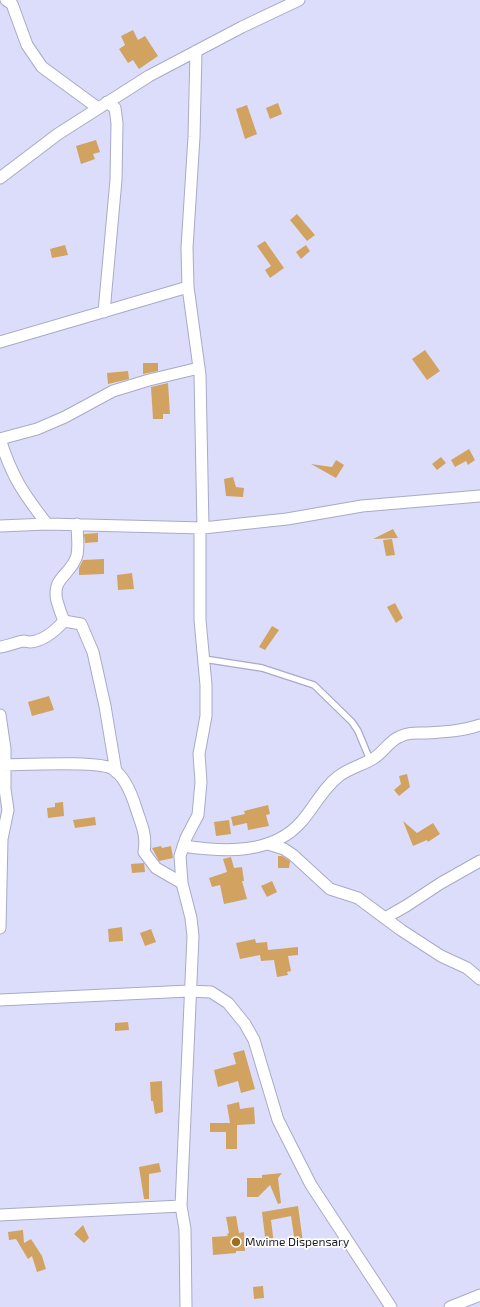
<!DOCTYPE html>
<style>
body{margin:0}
canvas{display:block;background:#dbddfb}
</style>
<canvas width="480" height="1307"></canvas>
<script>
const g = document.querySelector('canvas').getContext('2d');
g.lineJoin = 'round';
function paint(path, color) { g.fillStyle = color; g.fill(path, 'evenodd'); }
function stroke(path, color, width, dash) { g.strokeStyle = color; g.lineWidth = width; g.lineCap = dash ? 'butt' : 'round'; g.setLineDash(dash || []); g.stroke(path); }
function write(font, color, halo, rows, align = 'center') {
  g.font = font + ' "Exo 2",sans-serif'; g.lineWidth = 3.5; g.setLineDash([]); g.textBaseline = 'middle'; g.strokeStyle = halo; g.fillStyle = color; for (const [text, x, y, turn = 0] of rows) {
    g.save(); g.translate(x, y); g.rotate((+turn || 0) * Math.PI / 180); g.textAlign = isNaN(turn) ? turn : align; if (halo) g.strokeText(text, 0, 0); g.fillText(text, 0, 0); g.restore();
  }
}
const building = new Path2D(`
 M 133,30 L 138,40 L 145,36 L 158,56 L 139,69 L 133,60 L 128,63 L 119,49 L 125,45 L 121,36 Z
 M 278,103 L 282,114 L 270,119 L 266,108 Z
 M 247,105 L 257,134 L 245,139 L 236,109 Z
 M 96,140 L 100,152 L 93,154 L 95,159 L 81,164 L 76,146 Z
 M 297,214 L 315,235 L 307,241 L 290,220 Z
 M 265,241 L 284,268 L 270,278 L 265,270 L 271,266 L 257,246 Z
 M 65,245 L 68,255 L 52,258 L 50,249 Z
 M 306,245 L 310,251 L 301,259 L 296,252 Z
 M 425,350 L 440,371 L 427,380 L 412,359 Z
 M 143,363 L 158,363 L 158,371 L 143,374 Z
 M 128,371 L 129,379 L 108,384 L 107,373 Z
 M 168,383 L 170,414 L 163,414 L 163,419 L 153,419 L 151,387 Z
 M 469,449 L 475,460 L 468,465 L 466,461 L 455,467 L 451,460 Z
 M 441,457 L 446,463 L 437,470 L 432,464 Z
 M 336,460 L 344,465 L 336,478 L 311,464 L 332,467 Z
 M 233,477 L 236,487 L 244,488 L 243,497 L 226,496 L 224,479 Z
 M 393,529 L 398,538 L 373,539 Z
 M 98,533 L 98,542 L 85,543 L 84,534 Z
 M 392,539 L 395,555 L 386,556 L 383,540 Z
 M 104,559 L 104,574 L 79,575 L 79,568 L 83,560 Z
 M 132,573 L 134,589 L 118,590 L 117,575 Z
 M 395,603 L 403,618 L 396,623 L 387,607 Z
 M 272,626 L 279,630 L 265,650 L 259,647 Z
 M 49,696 L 54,710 L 32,716 L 28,702 Z
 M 407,774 L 410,787 L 399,796 L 394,790 L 401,784 L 399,776 Z
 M 63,802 L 64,816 L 48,818 L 47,808 L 55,807 L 55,803 Z
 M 268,805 L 270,814 L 266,815 L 269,826 L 248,830 L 247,823 L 233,826 L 231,817 L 245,814 L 244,811 Z
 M 95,817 L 96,825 L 75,828 L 73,820 Z
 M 229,820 L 231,834 L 216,836 L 214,822 Z
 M 403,821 L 417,833 L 433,823 L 440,834 L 428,842 L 427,840 L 413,846 Z
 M 161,846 L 162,848 L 171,846 L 173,858 L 159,861 L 152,848 Z
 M 278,856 L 282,856 L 290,861 L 289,868 L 278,868 Z
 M 231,857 L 234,868 L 242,867 L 244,881 L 242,881 L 247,899 L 224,904 L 220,885 L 212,887 L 209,878 L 227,872 L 223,859 Z
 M 144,863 L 145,872 L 132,873 L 131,864 Z
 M 272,881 L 277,892 L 267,897 L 261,886 Z
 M 122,927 L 123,941 L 109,942 L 108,929 Z
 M 151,929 L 156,942 L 145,946 L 140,933 Z
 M 255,939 L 256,943 L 267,942 L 268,950 L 298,947 L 298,955 L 288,956 L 291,971 L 287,972 L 288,975 L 277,977 L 274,960 L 261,961 L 260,955 L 240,959 L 236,943 Z
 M 128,1022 L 129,1030 L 115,1031 L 115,1023 Z
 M 244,1050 L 255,1089 L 241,1093 L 238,1081 L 218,1087 L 214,1070 L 236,1064 L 233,1053 Z
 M 162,1081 L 163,1112 L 155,1114 L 153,1101 L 151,1101 L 150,1082 Z
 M 239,1102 L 240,1109 L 254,1107 L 255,1124 L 237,1125 L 237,1149 L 226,1149 L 226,1132 L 210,1132 L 210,1123 L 230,1123 L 227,1105 Z
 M 159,1163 L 161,1172 L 149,1174 L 149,1199 L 144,1199 L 139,1167 Z
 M 282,1173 L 278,1178 L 281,1203 L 278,1204 L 270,1185 L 258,1197 L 247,1197 L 247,1178 L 262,1178 L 262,1175 Z
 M 298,1206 L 303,1242 L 295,1243 L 291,1216 L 271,1220 L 274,1244 L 266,1245 L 262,1212 Z
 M 236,1216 L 239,1233 L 244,1232 L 245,1251 L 236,1251 L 236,1253 L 213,1255 L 212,1237 L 228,1236 L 227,1234 L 229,1233 L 226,1217 Z
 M 83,1225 L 89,1238 L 84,1243 L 74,1234 Z
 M 23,1230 L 24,1243 L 31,1239 L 42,1256 L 46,1269 L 37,1272 L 32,1256 L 28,1259 L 16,1239 L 9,1240 L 8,1232 Z
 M 263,1286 L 264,1298 L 254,1299 L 253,1287 Z`);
const service = new Path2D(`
 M 204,659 L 262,668 L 314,685 L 352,722 L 358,731 L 370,760`);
const minor = new Path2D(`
 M 6,0 L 12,4 L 27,45 L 42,67 L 98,108
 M 196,51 L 194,137 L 187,248 L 188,287 L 200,375 L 203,528
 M 0,178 L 58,134 L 149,76 L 242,27 L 299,0
 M 104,312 L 116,180 L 117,123 L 115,108 L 107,102
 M 0,342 L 188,287
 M 0,439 L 37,429 L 65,417 L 113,391 L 149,380 L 199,368
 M 0,439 C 12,477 23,493 47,524
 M 77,524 C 77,533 79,546 77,555 C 72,575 51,577 57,601 C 59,608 61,614 64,621 L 81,624 L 93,652 L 105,706 L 116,772
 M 0,526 L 47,524 L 203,528 L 287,519 L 362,506 L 480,496
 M 0,647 C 9,646 16,642 24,641 C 26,641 28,642 30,642 C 43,641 56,630 64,621
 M 0,715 L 5,749 L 5,789 L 8,810 L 2,839 L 0,928
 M 0,765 C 21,765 99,760 113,769 C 125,777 132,795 136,808 C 141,824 147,834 144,852 L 156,868 L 182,883
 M 268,844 L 284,849 L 293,855 L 330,889 L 358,898 L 401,930 L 441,956 L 467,968 L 480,979
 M 183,846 C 224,852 273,855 302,821 C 315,806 323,788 339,776 C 349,768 363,765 374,758 C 384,752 389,741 399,737 C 409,732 416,733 426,733 C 444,732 463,731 480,725
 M 385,918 L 406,906 L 441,883 L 480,861
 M 0,1000 L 189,991 L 211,992 L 228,1003 L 245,1024 L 254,1040 L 278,1120 L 311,1185 L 391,1307
 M 0,1215 L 181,1206
 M 186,1307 L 185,1229 L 181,1206 L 193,936 L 191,918 L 182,883 L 180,856 L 186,838 L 198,815 L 201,782 L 199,754 L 206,716 L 206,685 L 200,620 L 200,528
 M 450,1307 L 480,1295`);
const markers = [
 [236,1242,5,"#9e6d22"]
];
const poiNames = [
 ["Mwime Dispensary",245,1242]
];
paint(building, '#d2a261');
stroke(service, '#a8aac7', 8);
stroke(minor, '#a8aac7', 13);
stroke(service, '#fff', 5.5);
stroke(minor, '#fff', 11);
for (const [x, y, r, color] of markers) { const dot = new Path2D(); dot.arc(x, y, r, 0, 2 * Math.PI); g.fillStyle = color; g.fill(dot); stroke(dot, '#fff', 1.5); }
write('12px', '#1c1d28', '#fff', poiNames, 'left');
</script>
